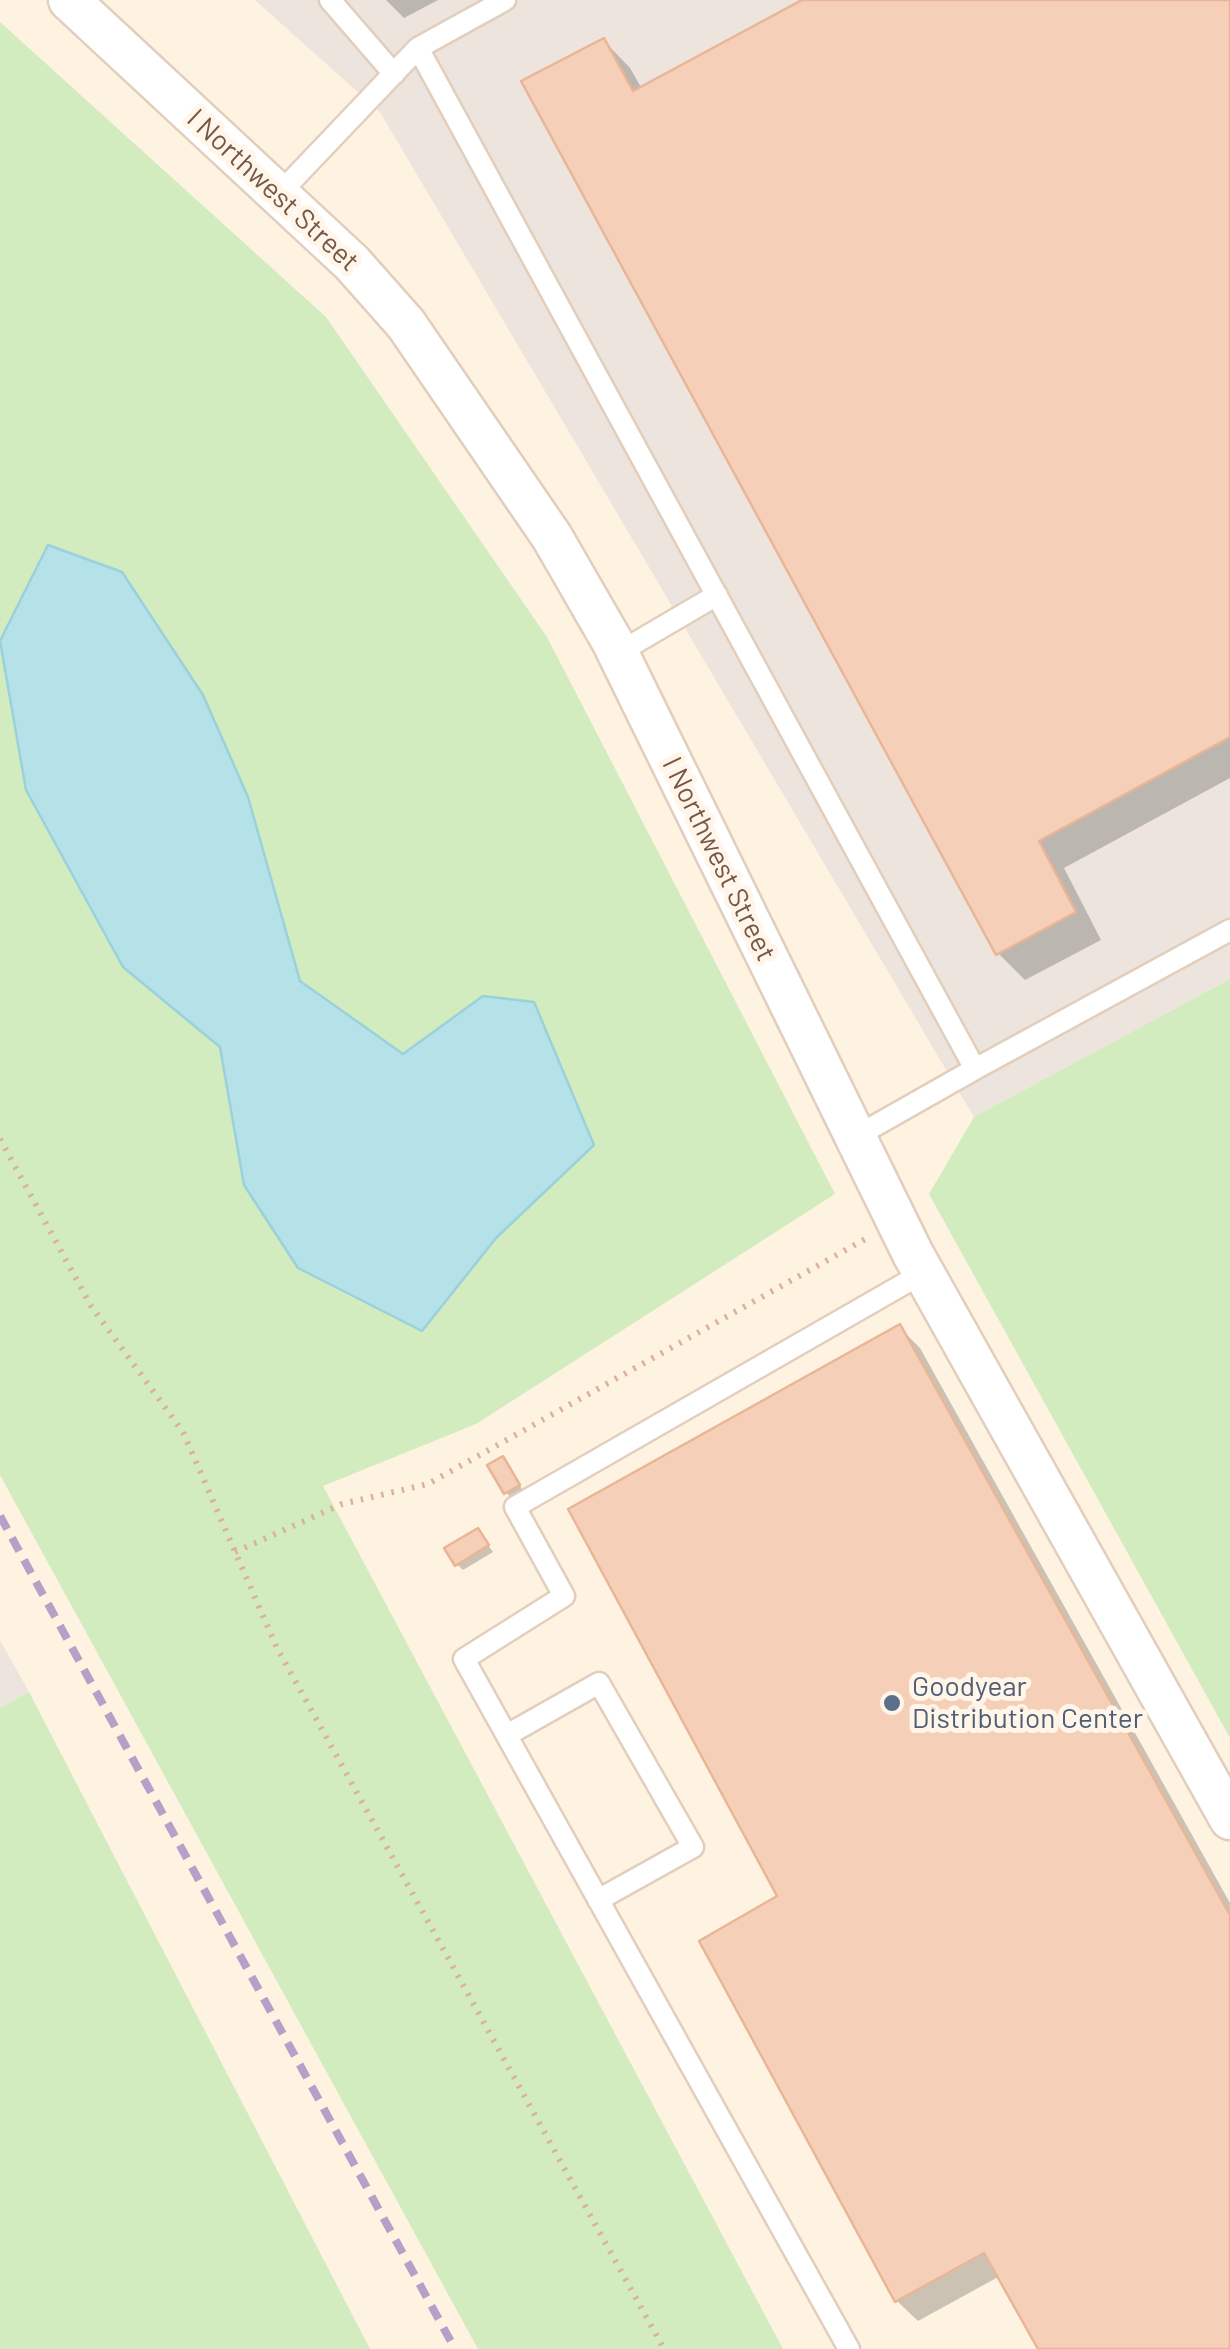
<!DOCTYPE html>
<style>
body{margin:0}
canvas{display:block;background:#fef2e1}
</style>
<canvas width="1230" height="2349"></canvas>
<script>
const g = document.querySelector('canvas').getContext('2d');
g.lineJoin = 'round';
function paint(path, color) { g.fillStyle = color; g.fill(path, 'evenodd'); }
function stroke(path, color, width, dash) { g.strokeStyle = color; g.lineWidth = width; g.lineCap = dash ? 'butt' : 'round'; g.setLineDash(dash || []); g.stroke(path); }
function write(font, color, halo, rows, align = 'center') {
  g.font = font + ' Barlow,sans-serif'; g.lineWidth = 10; g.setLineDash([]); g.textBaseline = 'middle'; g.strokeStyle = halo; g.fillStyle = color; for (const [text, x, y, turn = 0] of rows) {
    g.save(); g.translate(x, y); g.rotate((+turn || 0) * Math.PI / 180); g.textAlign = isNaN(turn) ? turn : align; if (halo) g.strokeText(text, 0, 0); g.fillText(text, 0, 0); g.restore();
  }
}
const industrial = new Path2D(`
 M 255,0 L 1230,0 L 1230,979 L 974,1117 L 380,112 Z
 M 0,1640 L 29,1692 L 0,1708 Z`);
const green = new Path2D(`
 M 0,22 L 326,317 L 547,637 L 835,1194 L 476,1424 L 323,1486 L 783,2349 L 478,2349 L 0,1475 Z
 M 1230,979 L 1230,1738 L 929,1194 L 974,1117 Z
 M 29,1692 L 370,2349 L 0,2349 L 0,1708 Z`);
const water = new Path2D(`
 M 48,545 L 122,572 L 203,695 L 248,797 L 300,981 L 403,1054 L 483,996 L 534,1002 L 594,1145 L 496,1238 L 422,1331 L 298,1268 L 244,1185 L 220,1047 L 123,967 L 26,790 L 0,641 Z`);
const shadow = new Path2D(`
 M 386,0 L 438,0 L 404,18 Z
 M 807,0 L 1230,0 L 1230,778 L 1064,868 L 1101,940 L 1025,980 L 998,953 L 604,41 L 630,68 L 642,89 Z
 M 899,1327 L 920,1348 L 1230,1903 L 1230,2349 L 1041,2349 L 1000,2276 L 918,2321 L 897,2301 L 781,1897 Z
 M 503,1459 L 524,1492 L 512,1499 L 506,1492 Z
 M 478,1531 L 493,1552 L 463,1570 L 457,1564 Z`);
const building = new Path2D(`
 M 802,0 L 1230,0 L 1230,737 L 1039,841 L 1076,912 L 996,955 L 521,81 L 604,38 L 633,91 Z
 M 900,1324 L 1230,1915 L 1230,2349 L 1038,2349 L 984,2253 L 895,2302 L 699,1941 L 777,1896 L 568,1509 Z
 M 503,1456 L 520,1485 L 504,1494 L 487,1465 Z
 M 478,1528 L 489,1545 L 455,1566 L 444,1548 Z`);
const path = new Path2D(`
 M 0,1139 L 91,1306 L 183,1432 L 277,1648 L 664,2349
 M 235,1552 L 342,1504 L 428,1484 L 867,1238`);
const service = new Path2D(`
 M 330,0 L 394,74
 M 418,48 L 505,0
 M 279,194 L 418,48 L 975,1069 L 855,1137
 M 618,653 L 717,595
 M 975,1069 L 1230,930
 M 507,1735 L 599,1683 L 693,1847 L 598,1900
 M 849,2349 L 464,1659 L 564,1596 L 515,1507 L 923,1273`);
const minor = new Path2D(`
 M 69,0 L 352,263 L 406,324 L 552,537 L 612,641 L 913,1254 L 1230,1819`);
const rail = new Path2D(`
 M 0,1516 L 455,2349`);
const markers = [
 [892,1703,10,"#5c6f8a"]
];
const streetNames = [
 ["I Northwest Street",273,190,43],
 ["I Northwest Street",719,859,64]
];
const serviceNames = [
 ["Goodyear",912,1687],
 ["Distribution Center",912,1719]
];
paint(industrial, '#ece4dd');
paint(green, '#d2ecbf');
paint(water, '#b5e1e8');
stroke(water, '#9ad1db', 2.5);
paint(shadow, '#0003');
paint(building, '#f5cfb7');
stroke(building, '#e9b596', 2.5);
stroke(service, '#e2cebd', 25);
stroke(minor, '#e2cebd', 45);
stroke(path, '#dab29a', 6, [2.5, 8]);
stroke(service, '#fff', 20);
stroke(minor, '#fff', 40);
stroke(rail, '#b5a0c7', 8, [15, 10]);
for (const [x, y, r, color] of markers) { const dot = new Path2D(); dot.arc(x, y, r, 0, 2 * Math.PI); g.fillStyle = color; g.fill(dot); stroke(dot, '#fff6e9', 4); }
write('28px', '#775746', '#fff6e9', streetNames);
write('28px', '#4e5e75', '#fff6e9', serviceNames, 'left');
</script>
